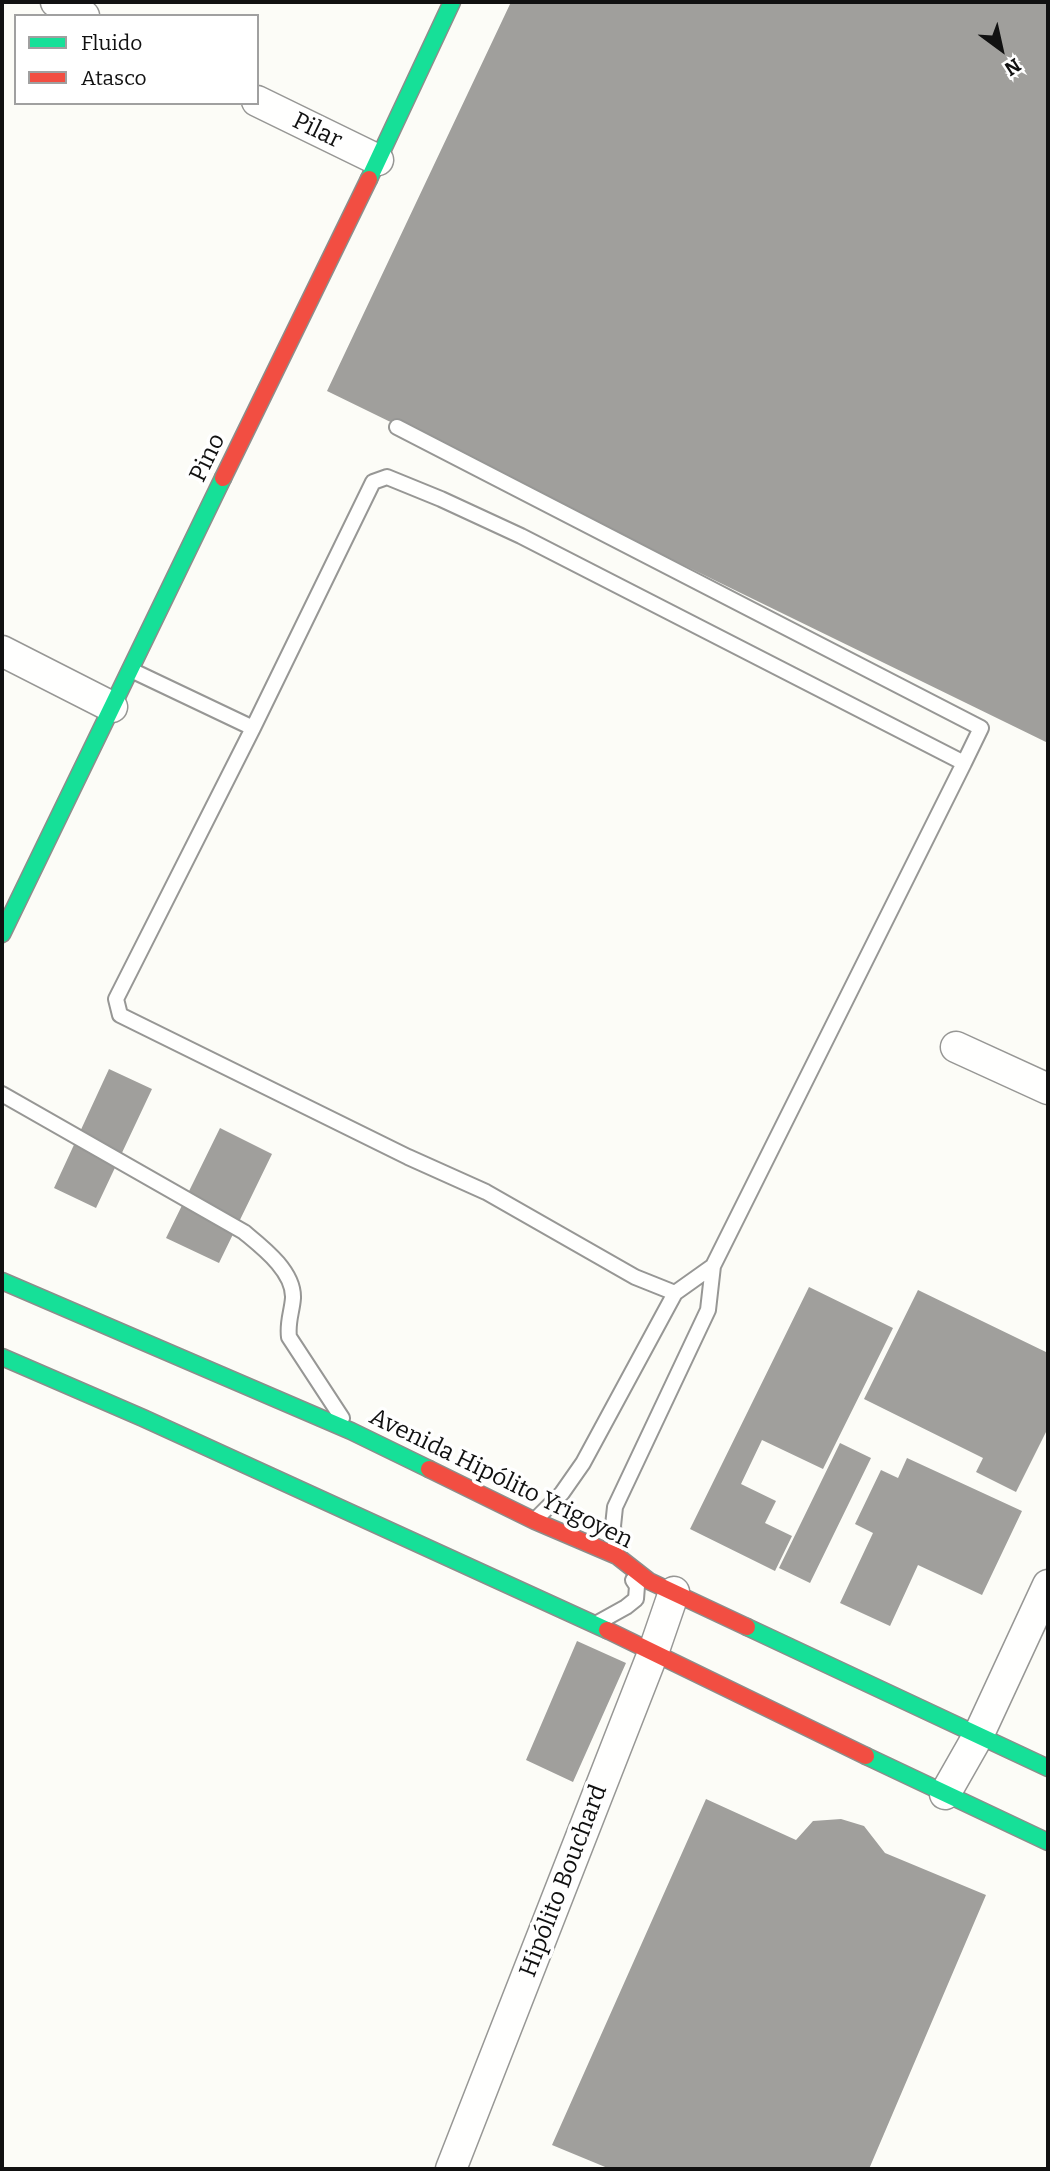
<!DOCTYPE html>
<meta charset="utf-8">
<style>
body{margin:0}
#map{position:relative;width:1050px;height:2171px;overflow:hidden;background:#fcfcf7;font-family:Bitter,serif}
canvas{display:block}
.frame{position:absolute;inset:0;border:4px solid #111;pointer-events:none}
.legend{position:absolute;left:14px;top:14px;width:245px;height:91px;box-sizing:border-box;background:#fff;border:2px solid #a0a0a0;margin:0;padding:9px 12px;list-style:none;font-size:21px;color:#111}
.legend li{display:flex;align-items:center;gap:14px;height:35px}
.legend b{width:35px;border:2px solid #a0a0a0}
.north{position:absolute;left:966px;top:14px;width:70px;height:70px;-webkit-text-stroke:5px #fff;paint-order:stroke;rotate:147deg;font-size:19px;font-weight:700;line-height:28px;text-align:center;color:#111}
.north::after{content:'';display:block;margin:auto;width:24px;height:32px;background:#111;clip-path:polygon(50% 0,100% 100%,50% 72%,0 100%)}
</style>
<div id="map">
<canvas width="1050" height="2171"></canvas>
<div class="frame"></div>
<ul class="legend">
<li><b style="height:9px;background:#16e098"></b>Fluido</li>
<li><b style="height:9px;background:#f24e42"></b>Atasco</li>
</ul>
<div class="north">N</div>
</div>
<script>
const g = document.querySelector('canvas').getContext('2d');
g.lineJoin = 'round';
function paint(path, color) { g.fillStyle = color; g.fill(path, 'evenodd'); }
function stroke(path, color, width, dash) { g.strokeStyle = color; g.lineWidth = width; g.lineCap = dash ? 'butt' : 'round'; g.setLineDash(dash || []); g.stroke(path); }
function write(font, color, halo, rows, align = 'center') {
  g.font = font + ' Bitter,serif'; g.lineWidth = 7; g.setLineDash([]); g.textBaseline = 'middle'; g.strokeStyle = halo; g.fillStyle = color; for (const [text, x, y, turn = 0] of rows) {
    g.save(); g.translate(x, y); g.rotate((+turn || 0) * Math.PI / 180); g.textAlign = isNaN(turn) ? turn : align; if (halo) g.strokeText(text, 0, 0); g.fillText(text, 0, 0); g.restore();
  }
}
const building = new Path2D(`
 M 511,2 L 1048,2 L 1048,743 L 327,391 Z
 M 109,1069 L 152,1089 L 96,1208 L 54,1188 Z
 M 220,1128 L 272,1154 L 219,1263 L 166,1238 Z
 M 809,1287 L 893,1328 L 823,1469 L 762,1440 L 741,1484 L 776,1501 L 765,1523 L 792,1536 L 775,1571 L 690,1529 Z
 M 918,1290 L 1048,1353 L 1048,1428 L 1016,1492 L 976,1472 L 983,1458 L 864,1399 Z
 M 840,1443 L 871,1458 L 810,1583 L 779,1568 Z
 M 907,1458 L 1022,1511 L 982,1595 L 918,1565 L 890,1626 L 840,1603 L 873,1533 L 855,1524 L 881,1470 L 898,1478 Z
 M 577,1641 L 626,1663 L 573,1782 L 526,1760 Z
 M 706,1799 L 796,1840 L 813,1821 L 841,1819 L 864,1826 L 885,1853 L 986,1895 L 869,2169 L 610,2169 L 552,2145 Z`);
const lane = new Path2D(`
 M 397,427 L 981,728 L 964,763
 M 131,670 L 253,728
 M 2,1094 L 244,1232 C 262,1247 294,1271 293,1298 C 292,1312 287,1322 289,1337 L 342,1418
 M 536,1519 L 562,1493 L 583,1463 L 675,1293 L 713,1266
 M 616,1551 L 613,1526 L 615,1507 L 708,1310 L 713,1266 L 964,763 L 521,536 L 441,499 L 387,477 L 373,482 L 253,728 L 116,999 L 120,1015 L 408,1157 L 486,1192 L 635,1277 L 675,1293
 M 599,1622 L 626,1607 L 636,1599 L 637,1586 L 633,1580`);
const street = new Path2D(`
 M 56,2 L 84,16
 M 257,101 L 378,160
 M 2,651 L 112,707
 M 956,1047 L 1048,1089
 M 945,1794 L 978,1736 L 1048,1585
 M 451,2169 L 653,1653 L 674,1592`);
const fast = new Path2D(`
 M 369,179 L 452,2
 M 2,934 L 223,478
 M 2,1281 L 351,1431 L 429,1469
 M 2,1357 L 143,1418 L 607,1630
 M 747,1627 L 1048,1768
 M 866,1756 L 1048,1842`);
const jam = new Path2D(`
 M 223,478 L 369,179
 M 429,1469 L 535,1521 L 617,1556 L 649,1581 L 747,1627
 M 607,1630 L 866,1756`);
const streetNames = [
 ["Pilar",317,131,26],
 ["Pino",208,458,-64],
 ["Avenida Hipólito Yrigoyen",501,1479,26],
 ["Hipólito Bouchard",564,1881,-69]
];
paint(building, '#a09f9c');
stroke(lane, '#979795', 18);
stroke(street, '#979795', 33);
stroke(fast, '#8d8d8b', 19);
stroke(jam, '#8d8d8b', 19);
stroke(lane, '#fffffe', 14);
stroke(street, '#fffffe', 30);
stroke(fast, '#16e098', 16);
stroke(jam, '#f24e42', 16);
write('24px', '#111', '#fff', streetNames);
</script>
